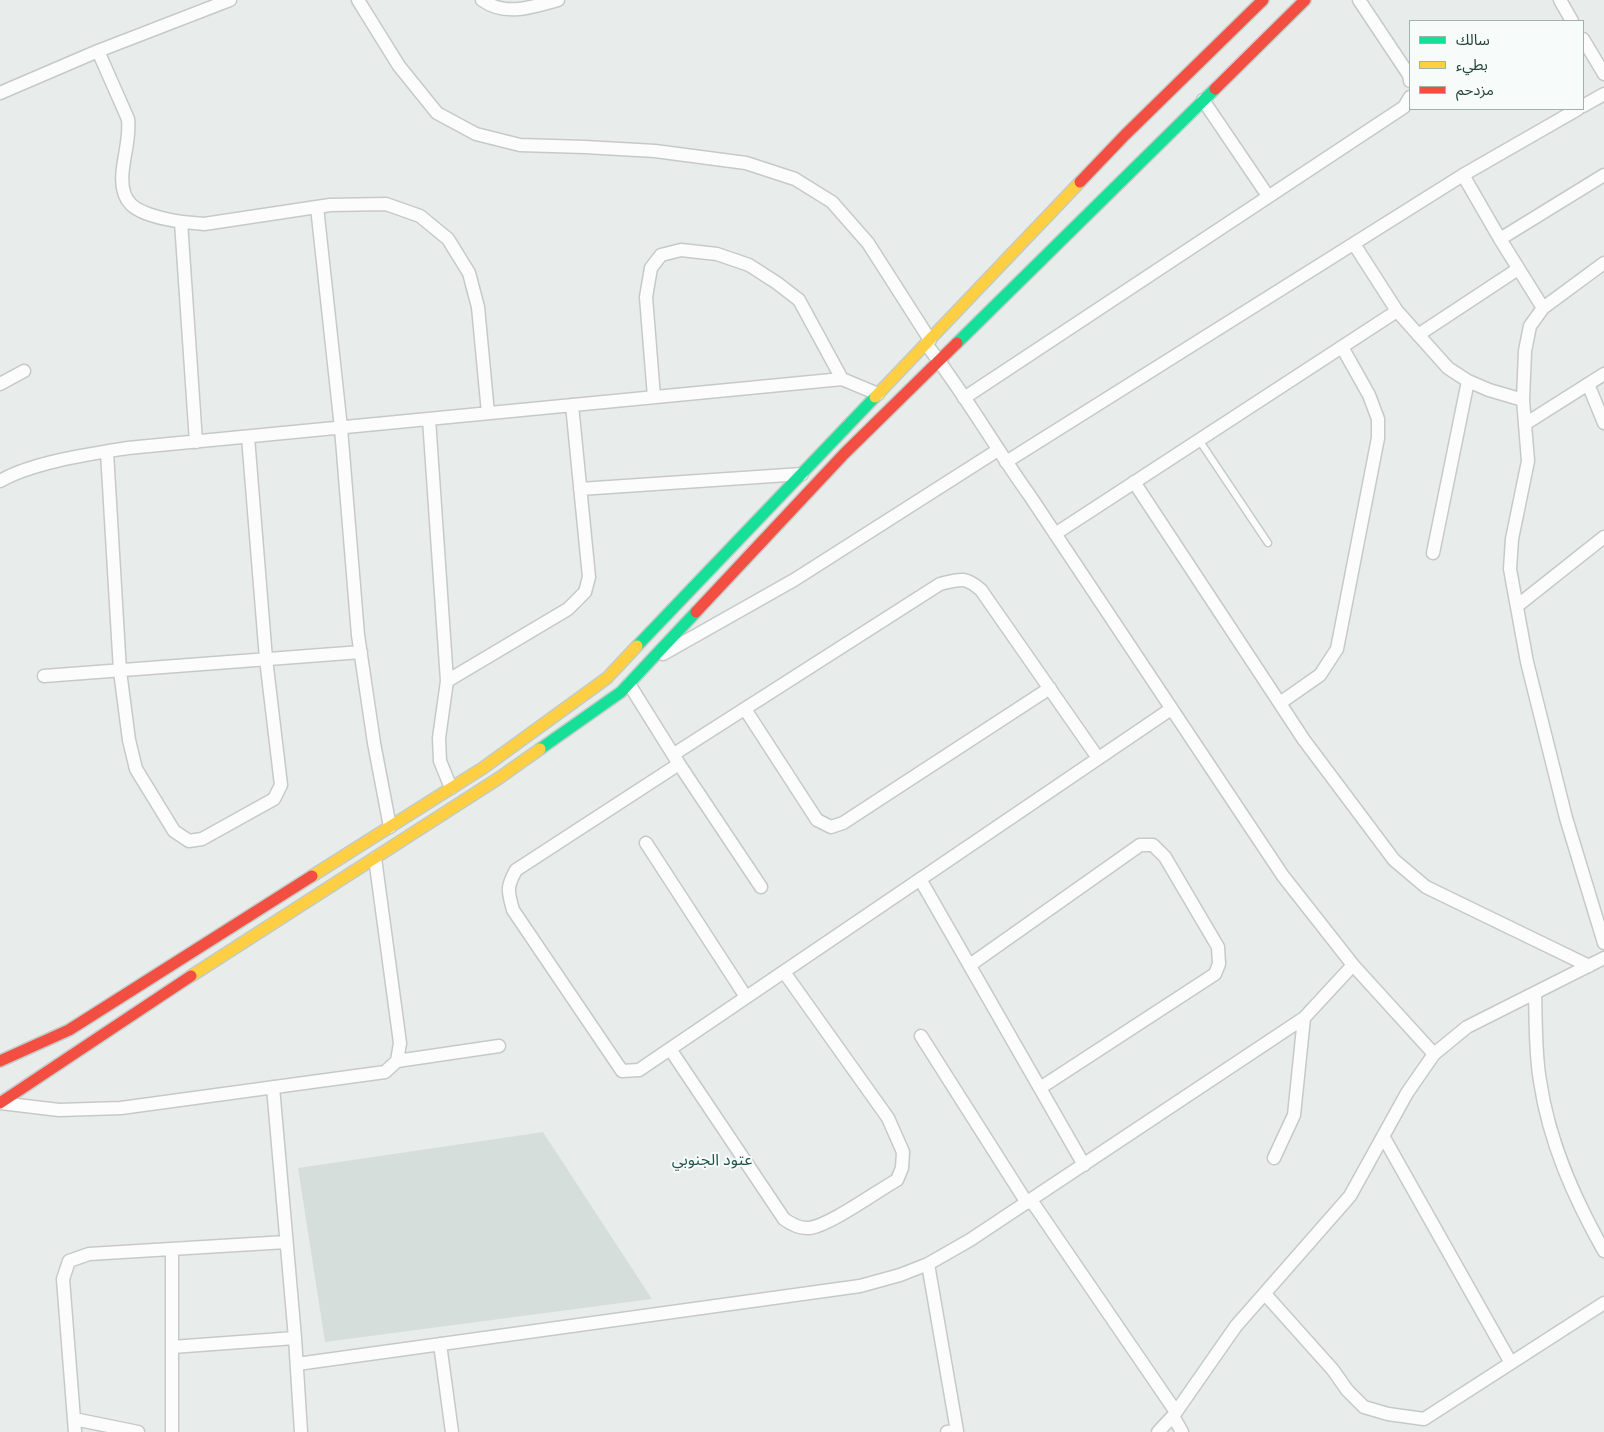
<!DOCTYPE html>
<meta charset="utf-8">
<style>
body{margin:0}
#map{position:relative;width:1604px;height:1432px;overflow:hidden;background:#e8edeb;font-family:"Open Sans","Noto Sans Arabic",sans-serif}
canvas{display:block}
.legend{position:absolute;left:1409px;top:20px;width:175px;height:90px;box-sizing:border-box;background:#f7fbf9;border:1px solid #a3b1ad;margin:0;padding:6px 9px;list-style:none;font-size:15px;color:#24423a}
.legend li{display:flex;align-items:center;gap:10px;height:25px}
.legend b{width:25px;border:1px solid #a3b1ad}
</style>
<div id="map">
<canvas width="1604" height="1432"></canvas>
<ul class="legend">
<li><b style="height:6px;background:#16e098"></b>سالك</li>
<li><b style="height:6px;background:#ffcf43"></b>بطيء</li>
<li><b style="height:6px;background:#f24e42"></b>مزدحم</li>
</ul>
</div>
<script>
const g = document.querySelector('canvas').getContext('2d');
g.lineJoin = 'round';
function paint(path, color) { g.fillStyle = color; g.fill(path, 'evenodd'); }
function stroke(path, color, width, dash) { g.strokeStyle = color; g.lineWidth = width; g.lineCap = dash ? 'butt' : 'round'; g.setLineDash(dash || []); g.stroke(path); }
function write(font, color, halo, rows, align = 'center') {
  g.font = font + ' "Open Sans","Noto Sans Arabic",sans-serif'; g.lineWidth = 4; g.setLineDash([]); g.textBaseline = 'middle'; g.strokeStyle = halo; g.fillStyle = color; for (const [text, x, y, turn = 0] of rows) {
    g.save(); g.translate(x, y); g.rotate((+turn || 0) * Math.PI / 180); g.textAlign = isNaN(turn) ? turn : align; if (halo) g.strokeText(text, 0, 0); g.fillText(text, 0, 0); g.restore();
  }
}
const built = new Path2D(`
 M 543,1132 L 652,1299 L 325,1342 L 298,1168 Z`);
const lane = new Path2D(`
 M 1199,440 L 1268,543`);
const street = new Path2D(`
 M 358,0 L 399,66 L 437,113 L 476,134 L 520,145 L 585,147 L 655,151 L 746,163 L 795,179 L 832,202 L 868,243 L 930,340
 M 482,0 C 506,17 532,7 558,0
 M 1359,0 L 1409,75 L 1410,81
 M 1560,0 L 1572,21
 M 1583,39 L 1604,74
 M 98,51 L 128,119 C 130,136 125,151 123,168 C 118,204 135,212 166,219 C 179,222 191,223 204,224 L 330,205 L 386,204 L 420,216 L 448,239 L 469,273 L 478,307 L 488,413
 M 0,93 L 98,51 L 230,0
 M 1203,100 L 1268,196
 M 1583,106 L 1604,94
 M 1463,175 L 1500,239 L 1543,308
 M 317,207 L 341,428 L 358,635 L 374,743 L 390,827
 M 181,222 L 196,442
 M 1500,239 L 1604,175
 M 1354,244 L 1397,311 L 1448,368 L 1468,381 L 1489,390 L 1523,400
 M 1604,263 L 1543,308 L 1530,326 L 1525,351 L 1523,400 L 1528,461 L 1512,539 L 1510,569 L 1527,662 L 1566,818 L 1604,943
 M 1418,335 L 1518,269
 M 926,344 C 964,392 994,446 1030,496 L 1283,876 L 1353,965 L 1434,1054
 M 0,384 L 24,371
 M 1588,384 L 1604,423
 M 654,397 L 646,297 L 651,268 L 661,255 L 681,250 L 717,254 L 749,265 L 777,283 L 799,300 L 842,379 L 878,394
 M 964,398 L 1404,107 L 1410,97
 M 429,419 L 447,681 L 439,738 L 440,761 L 451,788
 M 1525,424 L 1604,374
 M 107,452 L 120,671 L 129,740 L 136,769 L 174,831 L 189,841 L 202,839 L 274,799 L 281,785 L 266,659 L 248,437
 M 1006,462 L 1463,175 L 1578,109
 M 0,481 C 33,462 90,454 128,448 L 842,379
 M 1134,482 L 1304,740 L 1394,860 L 1426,887 L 1589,966
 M 580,489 L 802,474
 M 1055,534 L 1397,311
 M 1433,553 L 1468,381
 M 1517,606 L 1604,537
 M 663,654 L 794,580 L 998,450
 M 44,676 L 361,652
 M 447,681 L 568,609 L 585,592 L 589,577 L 572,405
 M 629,684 L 679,764 L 761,887
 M 1280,703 L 1320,675 L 1337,649 L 1378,438 L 1378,419 L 1369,395 L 1342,347
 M 745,709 L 817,820 L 831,827 L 843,823 L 1050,688
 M 674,754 L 940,584 C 960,579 965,576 981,590 L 1098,758
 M 679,764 L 516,870 C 506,888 508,891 513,910 L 622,1071 L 639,1070 L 1171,709
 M 646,843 L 746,997
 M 920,879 L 1084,1165
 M 970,965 L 1140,845 L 1153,845 L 1165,857 L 1218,947 L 1219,964 L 1215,974 L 1040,1088
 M 1535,993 C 1536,1022 1535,1053 1540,1081 C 1549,1142 1574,1198 1604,1251
 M 921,1036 L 1027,1203
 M 670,1049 L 784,1219 C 791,1224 799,1229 809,1228 C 829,1226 877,1191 897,1180 L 902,1168 L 903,1152 L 888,1118 L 784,972
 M 397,1061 L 499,1046
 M 273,1087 L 295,1338 L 301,1432
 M 0,1103 L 59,1110 L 121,1108 L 385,1072 L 397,1061 L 400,1043 L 375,858
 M 1383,1136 L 1511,1363
 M 1274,1158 L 1294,1115 L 1304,1018
 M 1031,1200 L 1176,1412
 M 928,1264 L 957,1431 L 947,1432
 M 1265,1294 L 1333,1370 L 1347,1390 L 1364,1407 L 1388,1414 L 1424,1419 L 1604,1303
 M 440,1344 L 452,1432
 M 172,1347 L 295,1338
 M 297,1364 L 860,1286 L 900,1275 L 928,1264 L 970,1240 L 1304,1018 L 1353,965
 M 74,1419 L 138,1432
 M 75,1432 L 63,1279 L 69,1261 L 89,1254 L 286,1242
 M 172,1432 L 172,1249
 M 1158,1432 L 1173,1416
 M 1182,1432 L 1173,1416 L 1176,1412 L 1236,1326 L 1350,1196 L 1407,1093 L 1434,1054 L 1467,1027 L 1604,958`);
const fast = new Path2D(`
 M 957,343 L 1215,89
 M 637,646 L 875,397
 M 540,749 L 621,692 L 696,612`);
const slow = new Path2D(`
 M 875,397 L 1080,182
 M 312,876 L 483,768 L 607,678 L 637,646
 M 191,976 L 499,778 L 540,749`);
const jam = new Path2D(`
 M 1215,89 L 1305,0
 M 1080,182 L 1125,135 L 1263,0
 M 696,612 L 844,454 L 957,343
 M 0,1061 L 69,1030 L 312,876
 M 0,1103 L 191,976`);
const neighbourhoodNames = [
 ["عتود الجنوبي",712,1160]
];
paint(built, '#d6dedb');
stroke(lane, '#c5cac8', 9);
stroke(street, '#c5cac8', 15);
stroke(fast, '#c3cbc8', 14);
stroke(slow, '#c3cbc8', 14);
stroke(jam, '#c3cbc8', 14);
stroke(lane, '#fcfcfc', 6);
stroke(street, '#fcfcfc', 12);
stroke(fast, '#16e098', 11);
stroke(slow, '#ffcf43', 11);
stroke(jam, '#f24e42', 11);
write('16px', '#1f5548', '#f7fbf9', neighbourhoodNames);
</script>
